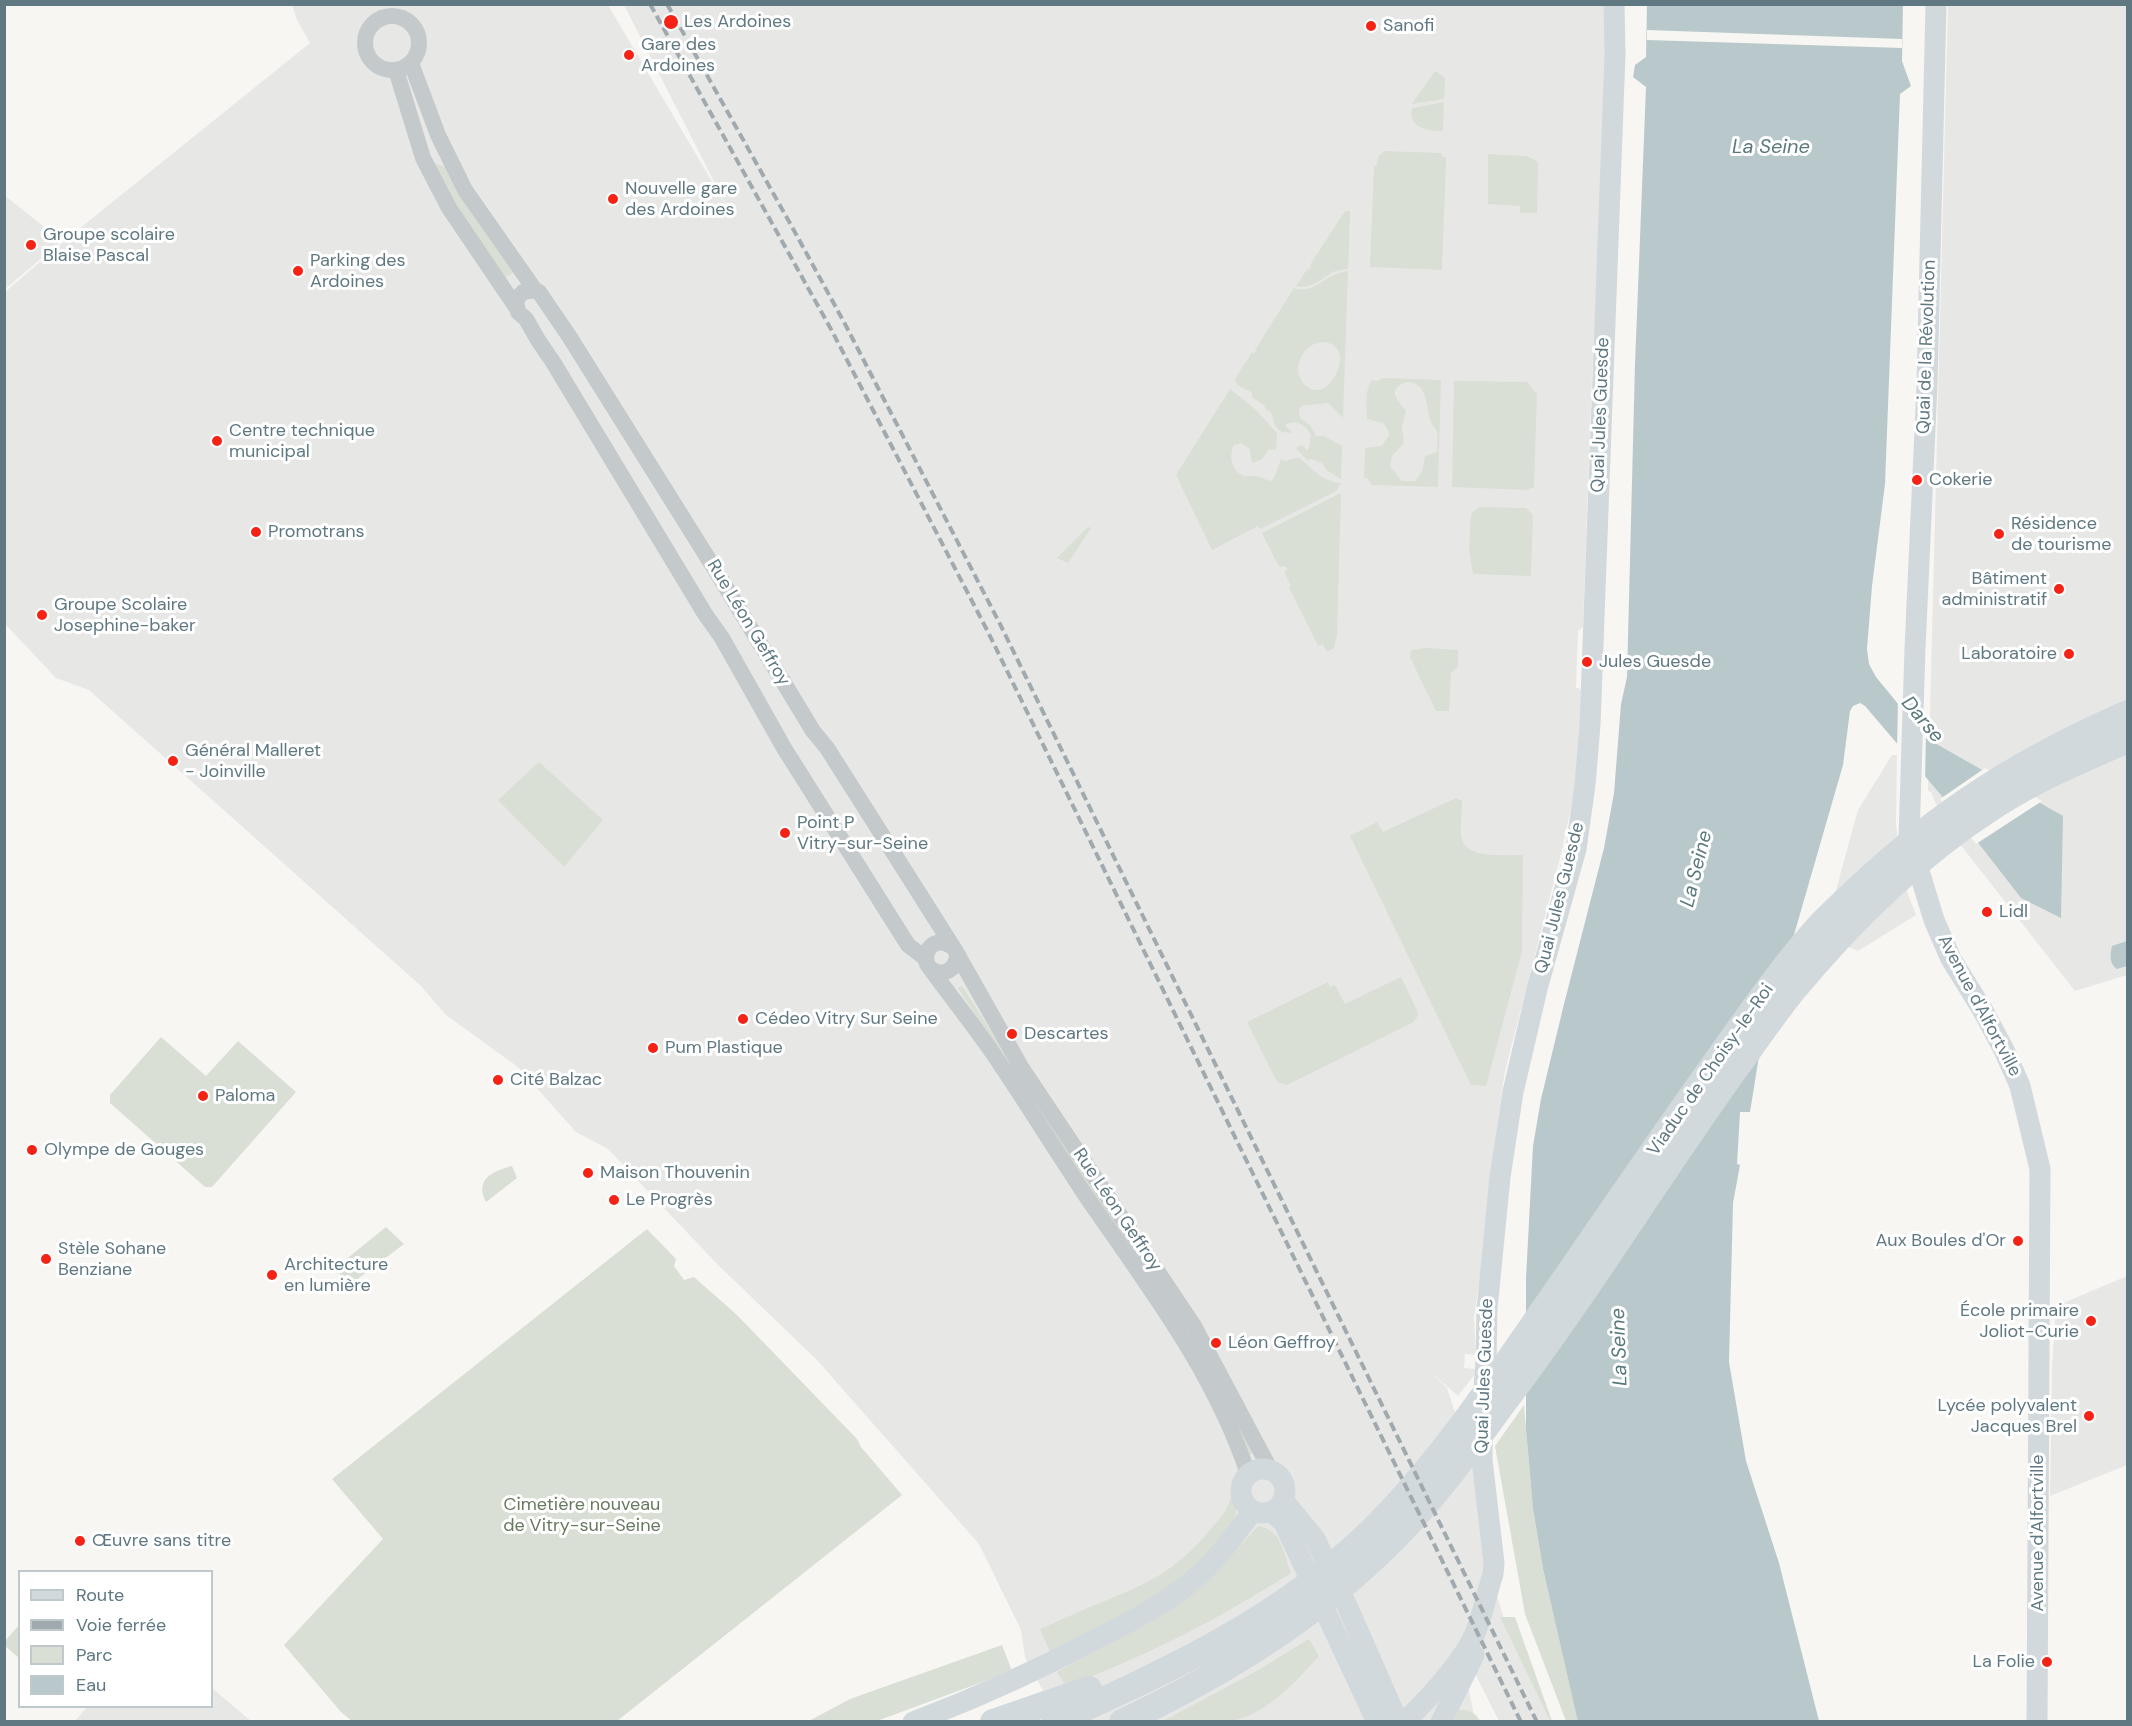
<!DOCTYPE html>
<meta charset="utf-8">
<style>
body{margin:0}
#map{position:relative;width:2132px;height:1726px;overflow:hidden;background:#f7f6f3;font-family:"DM Sans",sans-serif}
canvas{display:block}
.frame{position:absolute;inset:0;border:6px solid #5f7881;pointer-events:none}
.legend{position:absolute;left:18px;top:1570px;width:195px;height:138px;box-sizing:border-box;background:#fff;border:2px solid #bfc9cd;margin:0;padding:8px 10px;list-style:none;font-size:18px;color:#5f7881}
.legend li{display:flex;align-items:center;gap:12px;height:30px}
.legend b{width:30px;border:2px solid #bfc9cd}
</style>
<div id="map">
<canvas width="2132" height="1726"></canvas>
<div class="frame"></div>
<ul class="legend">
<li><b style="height:8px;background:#d2d9dc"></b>Route</li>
<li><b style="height:8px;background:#a0aaae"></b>Voie ferrée</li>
<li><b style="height:16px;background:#d9dfd4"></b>Parc</li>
<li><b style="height:16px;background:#b9c9cb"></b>Eau</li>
</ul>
</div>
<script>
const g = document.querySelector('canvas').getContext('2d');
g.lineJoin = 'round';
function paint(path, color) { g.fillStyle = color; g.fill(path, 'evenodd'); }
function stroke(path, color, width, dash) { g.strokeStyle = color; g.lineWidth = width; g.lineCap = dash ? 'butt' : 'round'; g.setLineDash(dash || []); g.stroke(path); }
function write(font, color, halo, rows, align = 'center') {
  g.font = font + ' "DM Sans",sans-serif'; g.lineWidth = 6; g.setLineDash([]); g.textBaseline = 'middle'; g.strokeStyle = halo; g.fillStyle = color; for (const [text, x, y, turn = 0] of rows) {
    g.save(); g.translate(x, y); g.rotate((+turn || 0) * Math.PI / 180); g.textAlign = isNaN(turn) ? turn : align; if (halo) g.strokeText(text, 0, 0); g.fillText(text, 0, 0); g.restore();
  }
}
const built = new Path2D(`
 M 292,5 L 608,5 L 727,207 L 624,5 L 1610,5 L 1592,376 L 1583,627 L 1578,631 L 1576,688 L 1579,688 L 1581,691 L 1579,770 L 1561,854 L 1505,1071 L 1497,1127 L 1494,1176 L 1474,1318 L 1476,1355 L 1465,1354 L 1464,1368 L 1475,1369 L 1475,1374 L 1458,1396 L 1429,1371 L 1447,1388 L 1480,1490 L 1487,1565 L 1509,1634 L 1550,1721 L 1499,1721 L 1460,1644 L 1475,1721 L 1059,1721 L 1025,1657 L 1021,1630 L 979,1544 L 817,1360 L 718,1265 L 608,1149 L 576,1132 L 518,1067 L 446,1015 L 421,986 L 89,690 L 56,678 L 5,624 L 5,292 L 69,237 L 310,43 L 297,20 Z
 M 1948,5 L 2127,5 L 2127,975 L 2075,991 L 1945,825 L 1931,792 L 1928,791 Z
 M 4,195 L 62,241 L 5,289 L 4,289 Z
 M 1892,755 L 1897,755 L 1896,825 L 1901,863 L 1908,894 L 1916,915 L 1858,951 L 1823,937 L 1858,810 Z
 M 2127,1276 L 2127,1465 L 2050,1496 L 2052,1367 L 2056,1306 Z
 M 212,1688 L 251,1721 L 75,1721 L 87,1707 L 212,1706 Z`);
const green = new Path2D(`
 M 1435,71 L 1445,78 L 1444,99 L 1412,104 Z
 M 1444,102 L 1443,131 C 1428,131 1407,128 1412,108 Z
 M 1384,151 L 1441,153 L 1443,157 L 1446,157 L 1442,270 L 1370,267 L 1374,166 L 1377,165 L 1378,157 Z
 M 1488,154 L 1527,156 L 1538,162 L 1537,213 L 1520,213 L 1520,206 L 1488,204 Z
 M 431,162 L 445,167 L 457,192 L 513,273 L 505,278 L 449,197 Z
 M 1345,211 L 1350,211 L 1348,269 C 1343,270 1338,270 1333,272 C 1321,279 1311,290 1296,286 L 1308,268 L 1310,269 L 1311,266 L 1310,265 Z
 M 1348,271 L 1343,418 L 1328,403 L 1302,406 L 1299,409 L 1300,418 L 1310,425 L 1316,436 L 1324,436 L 1342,446 L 1341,479 L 1326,470 L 1322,463 L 1311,459 L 1307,460 L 1296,448 L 1301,445 L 1307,450 L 1309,448 L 1311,435 C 1305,424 1296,419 1285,425 L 1292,433 L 1282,432 L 1275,426 L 1271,412 L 1267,411 L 1264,405 L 1253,398 L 1251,392 L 1237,385 L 1235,379 L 1252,352 L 1254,354 L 1256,351 L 1255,350 L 1294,288 C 1311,294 1320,281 1334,275 C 1338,273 1343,272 1348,271 ZM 1321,342 C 1359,342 1332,402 1309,388 C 1289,375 1299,346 1321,342 Z
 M 1384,378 L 1441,380 L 1438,487 L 1372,485 L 1367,478 L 1364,478 L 1365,448 L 1382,446 L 1389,435 L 1388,430 L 1383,423 L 1367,419 C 1367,405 1364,391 1372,380 L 1376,381 ZM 1407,382 C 1428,383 1426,404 1430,420 C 1432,425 1436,428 1437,432 C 1438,439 1437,446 1437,452 L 1425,456 L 1422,472 L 1415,481 L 1402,481 L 1390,466 L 1392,456 L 1404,443 L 1402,427 L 1406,411 C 1398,400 1385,389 1407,382 Z
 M 1454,381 L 1527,382 L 1537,394 L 1534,487 L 1527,490 L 1452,487 Z
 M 1230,389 L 1256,410 L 1277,433 L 1276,450 L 1269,449 L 1262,459 L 1253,463 L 1251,459 L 1250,449 L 1241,443 L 1234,445 C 1229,455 1231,469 1242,475 C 1247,478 1252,475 1257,476 C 1261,477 1266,480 1271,481 L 1274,478 L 1281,459 L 1285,461 L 1299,457 C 1311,469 1324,482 1341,483 L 1336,491 L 1260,529 L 1258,526 L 1212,550 L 1176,475 Z
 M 1339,494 L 1341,494 L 1337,635 L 1334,648 L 1327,652 L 1323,644 L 1318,646 L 1289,588 L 1291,586 L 1284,572 L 1287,570 L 1285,566 L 1281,567 L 1278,565 L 1262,533 Z
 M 1479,507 L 1526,508 L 1533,515 L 1531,576 L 1473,574 L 1469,549 L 1471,514 Z
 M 1088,527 L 1091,528 L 1068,563 L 1057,558 Z
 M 1426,648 L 1458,650 L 1458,667 L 1451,673 L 1449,711 L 1436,711 L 1410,657 L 1411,650 Z
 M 539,762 L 603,820 L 564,867 L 498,800 Z
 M 1456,798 L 1462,801 C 1462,812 1460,824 1461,835 C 1464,861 1504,854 1523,855 L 1522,951 L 1486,1086 L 1471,1085 L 1350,836 L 1377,822 L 1383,832 Z
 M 1401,977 L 1417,1010 L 1418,1015 L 1414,1022 L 1289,1084 L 1286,1085 L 1277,1082 L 1247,1022 L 1328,982 L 1330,987 L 1335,985 L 1345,1004 Z
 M 962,986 L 1009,1059 L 1196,1339 L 1255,1452 L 1248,1455 L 1010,1069 L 958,988 Z
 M 161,1037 L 206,1076 L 238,1041 L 296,1092 L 212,1187 L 205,1187 L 110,1103 L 110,1095 Z
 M 512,1166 L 517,1178 L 486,1202 C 474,1179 493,1171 512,1166 Z
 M 386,1227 L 404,1244 L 351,1284 L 334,1269 Z
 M 647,1229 L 676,1259 L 674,1266 L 684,1280 L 694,1277 L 737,1315 L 857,1439 L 861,1447 L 902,1495 L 617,1721 L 352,1721 L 341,1712 L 284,1645 L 383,1539 L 332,1479 Z
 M 1524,1405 L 1533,1509 L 1543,1569 L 1578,1721 L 1566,1721 L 1525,1614 L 1495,1446 Z
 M 1232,1490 L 1237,1502 L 1236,1514 L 1230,1526 L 1211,1550 L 1182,1580 L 1143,1605 L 1050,1652 L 1040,1629 C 1057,1622 1073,1614 1090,1607 C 1142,1586 1174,1574 1211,1529 C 1222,1516 1231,1506 1232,1490 Z
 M 1258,1526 C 1282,1530 1283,1552 1291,1573 C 1237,1607 1180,1639 1121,1664 C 1102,1672 1084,1681 1064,1683 L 1057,1672 C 1104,1646 1155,1623 1197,1589 C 1220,1570 1238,1548 1258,1526 Z
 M 1500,1617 L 1515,1617 L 1552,1721 L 1550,1721 Z
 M 19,1625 L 19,1658 L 4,1645 L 5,1641 Z
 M 1309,1639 L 1319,1656 C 1294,1683 1264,1718 1225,1722 C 1205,1723 1184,1722 1163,1721 L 1255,1672 Z
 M 1002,1645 L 1012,1671 L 877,1721 L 807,1722 L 850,1699 Z
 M 1458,1710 C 1468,1709 1475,1712 1480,1721 L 1453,1722 Z`);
const water = new Path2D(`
 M 1647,5 L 1903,5 L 1902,61 L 1911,86 L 1900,94 L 1885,484 L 1872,586 L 1867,649 L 1869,664 L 1876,677 L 1926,738 L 2063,816 L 2061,918 L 2021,898 L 1941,795 L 1865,706 L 1860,703 L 1853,706 L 1850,711 L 1843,765 L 1759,1056 L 1750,1112 L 1740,1112 L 1737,1164 L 1740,1165 L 1733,1203 L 1729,1362 L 1746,1461 L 1779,1563 L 1819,1721 L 1578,1722 L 1543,1569 L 1533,1509 L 1526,1429 L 1526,1278 L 1533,1146 L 1541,1099 L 1564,1004 L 1604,848 L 1614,793 L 1621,704 L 1627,677 L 1635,364 L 1646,87 L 1633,77 L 1635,65 L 1646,57 Z
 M 2127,941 L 2127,966 L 2117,969 C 2109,964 2110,955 2112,946 Z`);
const pier = new Path2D(`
 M 1647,30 L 1902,39 L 1902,48 L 1647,40 Z
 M 1898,699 L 1926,733 L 1925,780 L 1897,748 Z
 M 1985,768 L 2042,801 L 1976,844 L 1940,799 Z`);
const minor = new Path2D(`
 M365 43a27 27 0 1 1 54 0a27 27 0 1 1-54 0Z
 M 411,63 L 438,135 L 465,190 L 535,290
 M 396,70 L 423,158 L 449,208 L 516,307
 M 951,946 C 937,937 923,947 927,964 C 948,993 971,1022 992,1052 C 1024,1099 1054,1148 1086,1196 C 1147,1285 1214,1371 1248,1474
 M 925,958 L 908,945 L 784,748 L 722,638 L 705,614 L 553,362 L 538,340 L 526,319 L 518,312 L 516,300 L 523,292 L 535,290 L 539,292 L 569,336 L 716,571 L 813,731 L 827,748 L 955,950 L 1021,1067 L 1194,1326 L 1270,1469
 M 931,969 C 944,977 956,970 957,955`);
const major = new Path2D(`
 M 1936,4 L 1927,385 L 1915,649 L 1909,838 L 1934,920 L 1951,959 L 1982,1009 L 2004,1050 L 2020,1086 L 2040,1169 L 2037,1722
 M1241 1491a22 22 0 1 1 44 0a22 22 0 1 1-44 0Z
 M 1283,1500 L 1315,1539 L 1348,1608 L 1398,1722
 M 1272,1512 L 1284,1523 L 1377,1722
 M 913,1722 C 977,1698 1040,1669 1100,1637 C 1134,1620 1168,1602 1197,1577 C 1219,1558 1235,1534 1253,1511
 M 1404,1722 C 1424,1704 1460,1664 1472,1640 C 1482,1620 1486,1595 1493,1574 L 1494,1563 L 1482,1460 L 1482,1418 L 1486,1361 L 1487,1309 L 1500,1177 L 1513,1092 L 1537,989 L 1576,849 L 1585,785 L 1590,725 L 1615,54 L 1614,4
 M 1441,1722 L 1474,1655`);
const highway = new Path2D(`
 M 993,1722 L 1089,1689
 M 1054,1722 C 1168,1671 1279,1620 1370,1532 C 1438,1465 1492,1384 1546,1306 C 1602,1225 1657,1144 1714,1064 C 1748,1017 1780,969 1819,926 C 1831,913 1845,901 1857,889 C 1941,810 2023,759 2128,713
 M 1122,1722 C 1223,1675 1317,1617 1395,1538 C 1436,1497 1469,1450 1503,1404 C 1586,1295 1657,1178 1737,1067 C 1755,1042 1773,1016 1792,992 C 1849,923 1917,856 1993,807 C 2035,780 2081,760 2128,740`);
const rail = new Path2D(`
 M 650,4 L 832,331 L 988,632 L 1521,1722
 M 667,4 L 791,225 L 845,324 L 1000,624 L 1537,1722`);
const markers = [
 [671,22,8,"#f52315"],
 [1371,26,6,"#f52315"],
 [629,55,6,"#f52315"],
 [613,199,6,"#f52315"],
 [31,245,6,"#f52315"],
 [298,271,6,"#f52315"],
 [217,441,6,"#f52315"],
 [1917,480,6,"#f52315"],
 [256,532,6,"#f52315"],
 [1999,534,6,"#f52315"],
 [2059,589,6,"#f52315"],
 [42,615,6,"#f52315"],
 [2069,654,6,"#f52315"],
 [1587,662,6,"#f52315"],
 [173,761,6,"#f52315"],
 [785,833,6,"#f52315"],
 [1987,912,6,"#f52315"],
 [743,1019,6,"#f52315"],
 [1012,1034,6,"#f52315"],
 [653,1048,6,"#f52315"],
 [498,1080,6,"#f52315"],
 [203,1096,6,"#f52315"],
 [32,1150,6,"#f52315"],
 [588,1173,6,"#f52315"],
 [614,1200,6,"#f52315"],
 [2018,1241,6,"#f52315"],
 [46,1259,6,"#f52315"],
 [272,1275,6,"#f52315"],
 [2091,1321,6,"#f52315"],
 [1216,1343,6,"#f52315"],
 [2089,1416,6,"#f52315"],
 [80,1541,6,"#f52315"],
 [2047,1662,6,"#f52315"]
];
const poiNames = [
 ["Les Ardoines",684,22],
 ["Sanofi",1383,26],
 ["Gare des",641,45],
 ["Ardoines",641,66],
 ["Nouvelle gare",625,189],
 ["des Ardoines",625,210],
 ["Groupe scolaire",43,235],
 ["Blaise Pascal",43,256],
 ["Parking des",310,261],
 ["Ardoines",310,282],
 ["Centre technique",229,431],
 ["municipal",229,452],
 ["Cokerie",1929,480],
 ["Résidence",2011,524],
 ["de tourisme",2011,545],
 ["Promotrans",268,532],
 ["Bâtiment",2047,579,"right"],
 ["administratif",2047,600,"right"],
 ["Groupe Scolaire",54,605],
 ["Josephine-baker",54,626],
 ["Laboratoire",2057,654,"right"],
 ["Jules Guesde",1599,662],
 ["Général Malleret",185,751],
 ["- Joinville",185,772],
 ["Point P",797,823],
 ["Vitry-sur-Seine",797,844],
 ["Lidl",1999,912],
 ["Cédeo Vitry Sur Seine",755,1019],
 ["Descartes",1024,1034],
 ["Pum Plastique",665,1048],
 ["Cité Balzac",510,1080],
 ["Paloma",215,1096],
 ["Olympe de Gouges",44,1150],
 ["Maison Thouvenin",600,1173],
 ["Le Progrès",626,1200],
 ["Aux Boules d'Or",2006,1241,"right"],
 ["Stèle Sohane",58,1249],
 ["Benziane",58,1270],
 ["Architecture",284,1265],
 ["en lumière",284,1286],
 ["École primaire",2079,1311,"right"],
 ["Joliot-Curie",2079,1332,"right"],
 ["Léon Geffroy",1228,1343],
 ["Lycée polyvalent",2077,1406,"right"],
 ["Jacques Brel",2077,1427,"right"],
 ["Œuvre sans titre",92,1541],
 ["La Folie",2035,1662,"right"]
];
const streetNames = [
 ["Quai de la Révolution",1927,347,-88],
 ["Quai Jules Guesde",1601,415,-88],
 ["Rue Léon Geffroy",748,623,59],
 ["Quai Jules Guesde",1560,898,-76],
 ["Avenue d'Alfortville",1979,1006,62],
 ["Viaduc de Choisy-le-Roi",1711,1070,-55],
 ["Rue Léon Geffroy",1117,1210,56],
 ["Quai Jules Guesde",1485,1376,-88],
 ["Avenue d'Alfortville",2038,1533,-90]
];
const parkNames = [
 ["Cimetière nouveau",582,1505],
 ["de Vitry-sur-Seine",582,1526]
];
const waterNames = [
 ["La Seine",1771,148],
 ["Darse",1922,720,50],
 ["La Seine",1697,869,-76],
 ["La Seine",1620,1347,-92]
];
paint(built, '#e7e8e6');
paint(green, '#d9dfd4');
paint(water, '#b9c9cb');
paint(pier, '#f7f6f3');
stroke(minor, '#c4c9cc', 16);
stroke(major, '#d2d9dc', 21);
stroke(highway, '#d2d9dc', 26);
stroke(rail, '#a0aaae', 4, [9, 4.5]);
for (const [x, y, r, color] of markers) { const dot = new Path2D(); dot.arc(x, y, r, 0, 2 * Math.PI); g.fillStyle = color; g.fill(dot); stroke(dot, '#fff', 2); }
write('18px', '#5f7881', '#fff', poiNames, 'left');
write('18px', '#5f7881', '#fff', streetNames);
write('18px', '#67795e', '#fff', parkNames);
write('italic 20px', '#5a797c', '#fff', waterNames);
</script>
